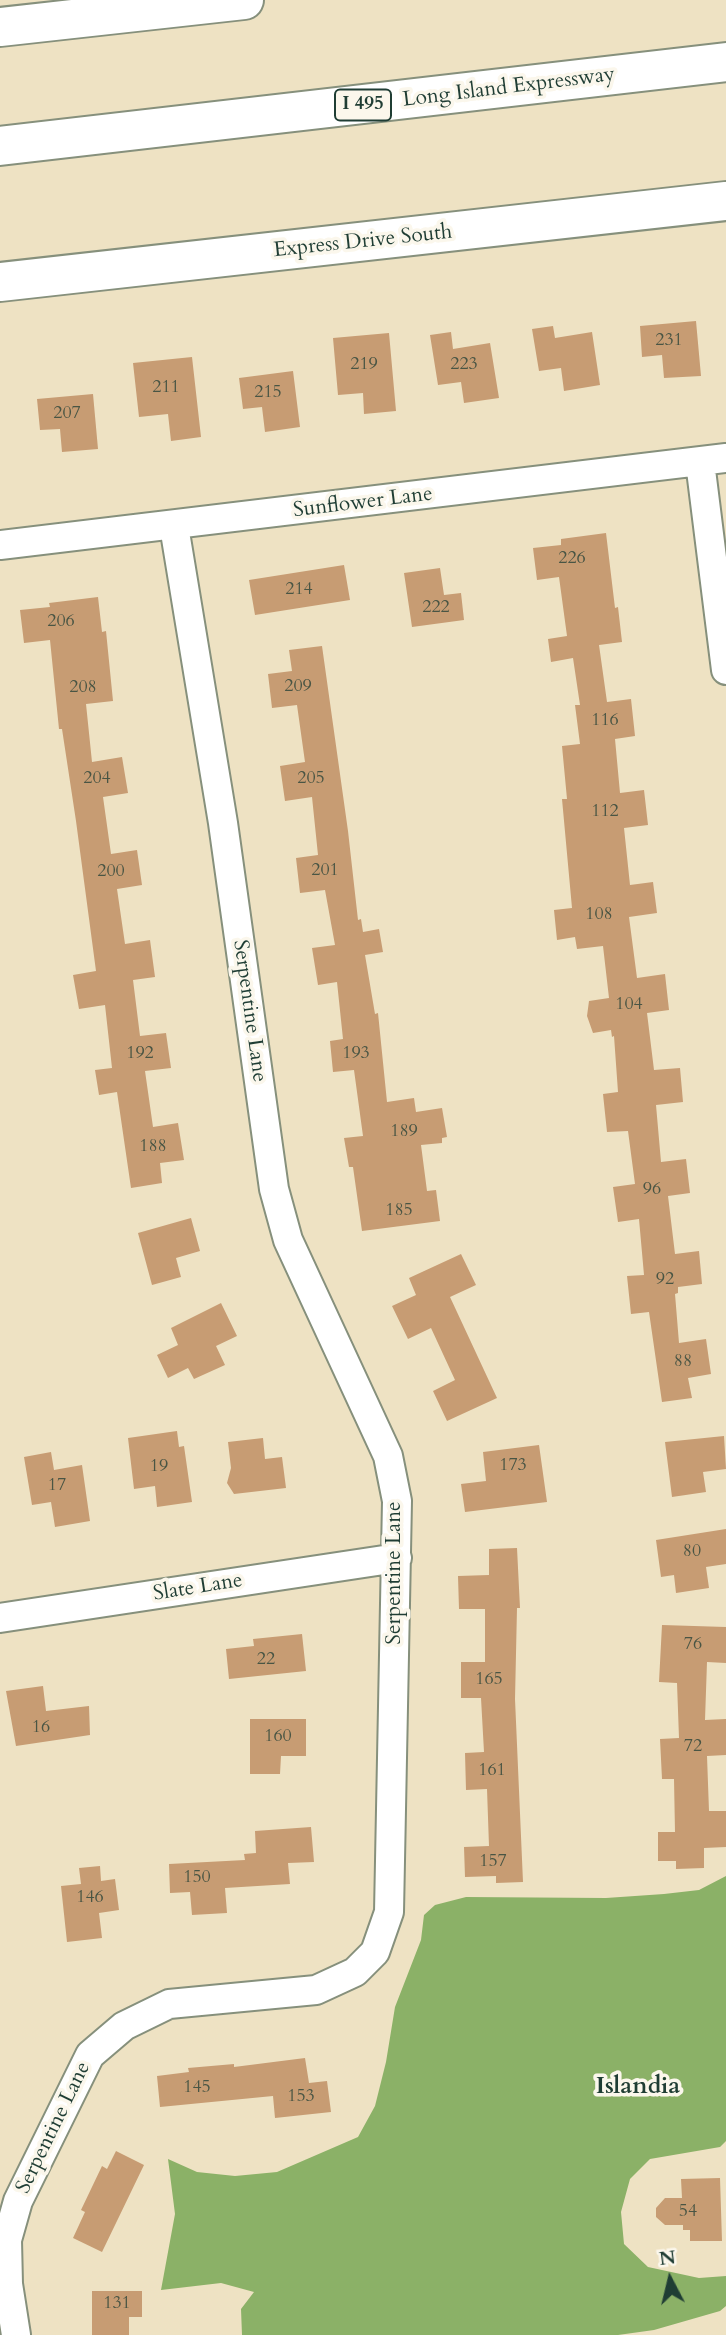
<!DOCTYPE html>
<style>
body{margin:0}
#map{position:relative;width:726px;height:2335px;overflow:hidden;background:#eee2c3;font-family:Cardo,serif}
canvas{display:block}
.north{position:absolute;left:635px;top:2244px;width:70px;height:70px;-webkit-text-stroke:5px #fbf7ec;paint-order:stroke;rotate:353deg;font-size:19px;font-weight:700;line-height:28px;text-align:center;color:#1f3d34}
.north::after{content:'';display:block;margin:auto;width:24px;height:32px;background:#1f3d34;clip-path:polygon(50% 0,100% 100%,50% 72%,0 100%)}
</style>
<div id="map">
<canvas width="726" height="2335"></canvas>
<div class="north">N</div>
</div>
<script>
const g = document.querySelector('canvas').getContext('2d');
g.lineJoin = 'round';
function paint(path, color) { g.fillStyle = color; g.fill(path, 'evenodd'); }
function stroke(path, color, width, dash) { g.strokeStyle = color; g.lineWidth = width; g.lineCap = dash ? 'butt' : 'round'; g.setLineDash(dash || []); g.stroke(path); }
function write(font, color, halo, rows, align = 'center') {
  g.font = font + ' Cardo,serif'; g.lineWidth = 7; g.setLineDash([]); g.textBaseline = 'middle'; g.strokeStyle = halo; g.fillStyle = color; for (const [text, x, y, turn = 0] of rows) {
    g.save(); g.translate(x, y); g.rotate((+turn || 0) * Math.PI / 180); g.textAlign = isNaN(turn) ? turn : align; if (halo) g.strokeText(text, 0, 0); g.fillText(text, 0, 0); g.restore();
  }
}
const forest = new Path2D(`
 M 726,1876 L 726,2141 L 720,2147 L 650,2159 L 630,2179 L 621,2212 L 624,2244 L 648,2267 L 699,2278 L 726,2276 L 726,2306 L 720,2311 L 654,2330 L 618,2335 L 242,2335 L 241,2309 L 254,2292 L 221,2283 L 161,2290 L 175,2214 L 168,2159 L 197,2172 L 235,2176 L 277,2172 L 358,2137 L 375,2106 L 386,2062 L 395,2007 L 421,1940 L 424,1915 L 435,1905 L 466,1897 L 606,1898 L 664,1894 L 699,1890 Z`);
const building = new Path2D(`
 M 696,321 L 701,376 L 664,378 L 662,355 L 642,357 L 640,326 Z
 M 553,326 L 555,338 L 592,332 L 600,385 L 564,391 L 561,368 L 539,371 L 532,329 Z
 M 451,332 L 453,349 L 490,343 L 499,398 L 464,403 L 461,382 L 438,385 L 430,335 Z
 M 389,333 L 396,411 L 364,414 L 363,393 L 338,395 L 333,338 Z
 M 192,357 L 201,437 L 171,441 L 168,414 L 139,417 L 133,363 Z
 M 293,371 L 300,427 L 265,432 L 262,407 L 243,409 L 239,378 Z
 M 93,394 L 98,449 L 62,452 L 60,429 L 40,430 L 37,399 Z
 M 606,533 L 615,608 L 618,607 L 622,642 L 599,645 L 607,702 L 631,699 L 635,736 L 615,739 L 620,793 L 644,790 L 648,825 L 624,828 L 630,885 L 653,882 L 657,913 L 629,917 L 637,978 L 665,974 L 669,1010 L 647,1013 L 654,1070 L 680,1068 L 683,1102 L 656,1105 L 661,1162 L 686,1159 L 690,1193 L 668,1196 L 675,1254 L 699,1251 L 702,1284 L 678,1287 L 678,1293 L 675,1294 L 679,1343 L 706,1339 L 711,1374 L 688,1378 L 692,1398 L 662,1402 L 649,1312 L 631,1314 L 627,1276 L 644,1275 L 639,1219 L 618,1222 L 613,1187 L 635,1184 L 628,1131 L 607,1132 L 603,1094 L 618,1092 L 614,1036 L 612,1037 L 611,1030 L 593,1033 L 587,1016 L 589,1001 L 609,998 L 603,946 L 577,949 L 575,937 L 557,940 L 554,910 L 572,908 L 562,799 L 567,799 L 562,746 L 580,744 L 575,705 L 580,705 L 573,658 L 551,662 L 548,639 L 567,636 L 559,577 L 537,580 L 533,548 L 561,545 L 561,539 Z
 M 344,565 L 350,600 L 255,615 L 249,580 Z
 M 440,568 L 444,595 L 461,593 L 464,620 L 412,627 L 404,573 Z
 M 98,597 L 102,632 L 106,631 L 113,701 L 86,704 L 92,762 L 122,757 L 128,793 L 103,797 L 111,854 L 137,850 L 142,885 L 117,889 L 125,944 L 150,940 L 155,977 L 133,980 L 140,1036 L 166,1033 L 171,1068 L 145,1071 L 153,1127 L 178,1123 L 184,1160 L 160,1163 L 162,1183 L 131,1188 L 117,1092 L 99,1095 L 95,1070 L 112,1068 L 105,1005 L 79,1009 L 73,975 L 96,971 L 76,821 L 62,729 L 59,729 L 50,640 L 24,643 L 20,610 L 50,607 L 49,603 Z
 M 322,646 L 348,831 L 358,920 L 361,919 L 363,932 L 379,929 L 383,952 L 365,955 L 375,1014 L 378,1013 L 387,1102 L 414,1098 L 416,1112 L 442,1108 L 447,1137 L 442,1138 L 442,1143 L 421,1145 L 427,1191 L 436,1190 L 440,1221 L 362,1231 L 353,1167 L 349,1167 L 344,1138 L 363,1136 L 354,1070 L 333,1072 L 330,1041 L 343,1039 L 337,982 L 318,985 L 312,948 L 335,945 L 325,890 L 300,893 L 296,858 L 318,855 L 312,797 L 285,801 L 280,766 L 305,762 L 297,705 L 272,708 L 268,674 L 292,671 L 289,650 Z
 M 191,1218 L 200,1251 L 176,1258 L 181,1277 L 152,1285 L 138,1233 Z
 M 461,1254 L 476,1285 L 450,1297 L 497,1398 L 447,1421 L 433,1391 L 455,1380 L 431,1328 L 408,1339 L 392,1306 L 416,1295 L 409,1278 Z
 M 221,1303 L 237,1336 L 216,1346 L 225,1365 L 194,1379 L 188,1368 L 168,1378 L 157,1355 L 178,1345 L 171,1328 Z
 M 177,1431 L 179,1447 L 184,1446 L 192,1502 L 157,1507 L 155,1486 L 134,1489 L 128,1438 Z
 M 724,1436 L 726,1469 L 703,1472 L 706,1492 L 672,1497 L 665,1442 Z
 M 263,1438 L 265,1459 L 282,1457 L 286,1488 L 234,1494 L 227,1483 L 231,1468 L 228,1442 Z
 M 539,1445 L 547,1502 L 465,1512 L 461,1484 L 486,1481 L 483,1452 Z
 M 51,1452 L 54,1470 L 82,1465 L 90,1521 L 55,1527 L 51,1502 L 32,1505 L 24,1457 Z
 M 726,1529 L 726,1564 L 706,1567 L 709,1588 L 676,1593 L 674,1575 L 661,1577 L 656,1540 Z
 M 517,1548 L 520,1608 L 517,1608 L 515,1699 L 523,1882 L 496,1883 L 496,1876 L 465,1877 L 464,1847 L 489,1846 L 487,1789 L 466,1790 L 465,1753 L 484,1752 L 481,1698 L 461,1698 L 461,1662 L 485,1662 L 485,1609 L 459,1609 L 458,1576 L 489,1575 L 489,1549 Z
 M 662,1625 L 726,1627 L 726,1663 L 707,1662 L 705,1720 L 726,1719 L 726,1755 L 707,1756 L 709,1811 L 726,1811 L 726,1847 L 704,1848 L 704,1868 L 676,1869 L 676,1861 L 658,1861 L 658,1832 L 675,1832 L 674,1779 L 662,1779 L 660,1739 L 679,1738 L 677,1683 L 659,1682 Z
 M 302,1634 L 306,1671 L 229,1679 L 226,1649 L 254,1646 L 253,1639 Z
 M 43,1686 L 46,1711 L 89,1706 L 90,1735 L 16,1746 L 6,1691 Z
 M 250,1719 L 306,1719 L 306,1756 L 281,1756 L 280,1774 L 250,1774 Z
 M 311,1827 L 314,1862 L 288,1863 L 290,1884 L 225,1888 L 227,1913 L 192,1915 L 190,1892 L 170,1893 L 169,1864 L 245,1860 L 244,1854 L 256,1853 L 255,1831 Z
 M 100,1866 L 101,1881 L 115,1879 L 119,1910 L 99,1913 L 102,1938 L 67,1942 L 61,1886 L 81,1884 L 79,1868 Z
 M 305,2058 L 309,2083 L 327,2081 L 331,2112 L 275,2118 L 273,2096 L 160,2107 L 157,2076 L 189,2072 L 188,2068 L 234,2064 L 234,2067 Z
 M 116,2151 L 144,2165 L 102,2252 L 73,2238 L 85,2212 L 81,2210 L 102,2166 L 107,2169 Z
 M 720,2178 L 722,2241 L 690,2241 L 690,2230 L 683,2230 L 683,2225 L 665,2225 L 656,2217 L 656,2208 L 665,2198 L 682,2198 L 681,2179 Z
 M 92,2291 L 142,2291 L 142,2317 L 129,2317 L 129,2335 L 92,2335 Z`);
const street = new Path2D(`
 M 700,462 L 726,670
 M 0,545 L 726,458
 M 0,1618 L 397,1558
 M 16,2335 L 8,2284 L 7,2240 L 18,2201 L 90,2055 L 124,2026 L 169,2004 L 316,1990 L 355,1972 L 375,1952 L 389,1912 L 397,1501 L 388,1456 L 288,1240 L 274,1189 L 223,823 L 174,526`);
const secondary = new Path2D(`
 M 0,282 L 726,201`);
const highway = new Path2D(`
 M 0,27 L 244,0
 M 0,146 L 726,62`);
const numberNames = [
 ["231",669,341],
 ["219",364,365],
 ["223",464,365],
 ["211",166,388],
 ["215",268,393],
 ["207",67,414],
 ["226",572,559],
 ["214",299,590],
 ["222",436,608],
 ["206",61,622],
 ["209",298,687],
 ["208",83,688],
 ["116",605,721],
 ["204",97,779],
 ["205",311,779],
 ["112",605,812],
 ["201",325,871],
 ["200",111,872],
 ["108",599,915],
 ["104",629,1005],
 ["192",140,1054],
 ["193",356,1054],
 ["189",404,1132],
 ["188",153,1147],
 ["96",652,1190],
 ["185",399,1211],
 ["92",665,1280],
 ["88",683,1362],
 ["173",513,1466],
 ["19",159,1467],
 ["17",57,1486],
 ["80",692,1552],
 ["76",693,1645],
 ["22",266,1660],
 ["165",489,1680],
 ["16",41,1728],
 ["160",278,1737],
 ["72",693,1747],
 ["161",492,1771],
 ["157",493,1862],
 ["150",197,1878],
 ["146",90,1898],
 ["145",197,2088],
 ["153",301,2097],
 ["54",688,2212],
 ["131",117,2304]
];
const shields = [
 [363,105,56]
];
const shieldNames = [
 ["I 495",363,105]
];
const streetNames = [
 ["Long Island Expressway",509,88,-7],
 ["Express Drive South",363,242,-6],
 ["Sunflower Lane",363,503,-7],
 ["Serpentine Lane",249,1011,82],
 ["Serpentine Lane",395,1573,-90],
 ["Slate Lane",198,1588,-9],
 ["Serpentine Lane",54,2128,-64]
];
const quarterNames = [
 ["Islandia",638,2087]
];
paint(forest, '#8bb167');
paint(building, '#c79c73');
stroke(street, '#86907c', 32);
stroke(secondary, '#86907c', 42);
stroke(highway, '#86907c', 42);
stroke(street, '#fff', 28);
stroke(secondary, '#fff', 38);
stroke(highway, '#fff', 38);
write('18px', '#495544', null, numberNames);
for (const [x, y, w] of shields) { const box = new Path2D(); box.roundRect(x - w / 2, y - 15.5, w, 31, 5); g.fillStyle = '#fbf7ec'; g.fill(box); stroke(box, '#1f3d34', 2); }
write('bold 19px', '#1f3d34', null, shieldNames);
write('21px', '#1f3d34', '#fbf7ec', streetNames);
write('bold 24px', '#1f3d34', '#fbf7ec', quarterNames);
</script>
